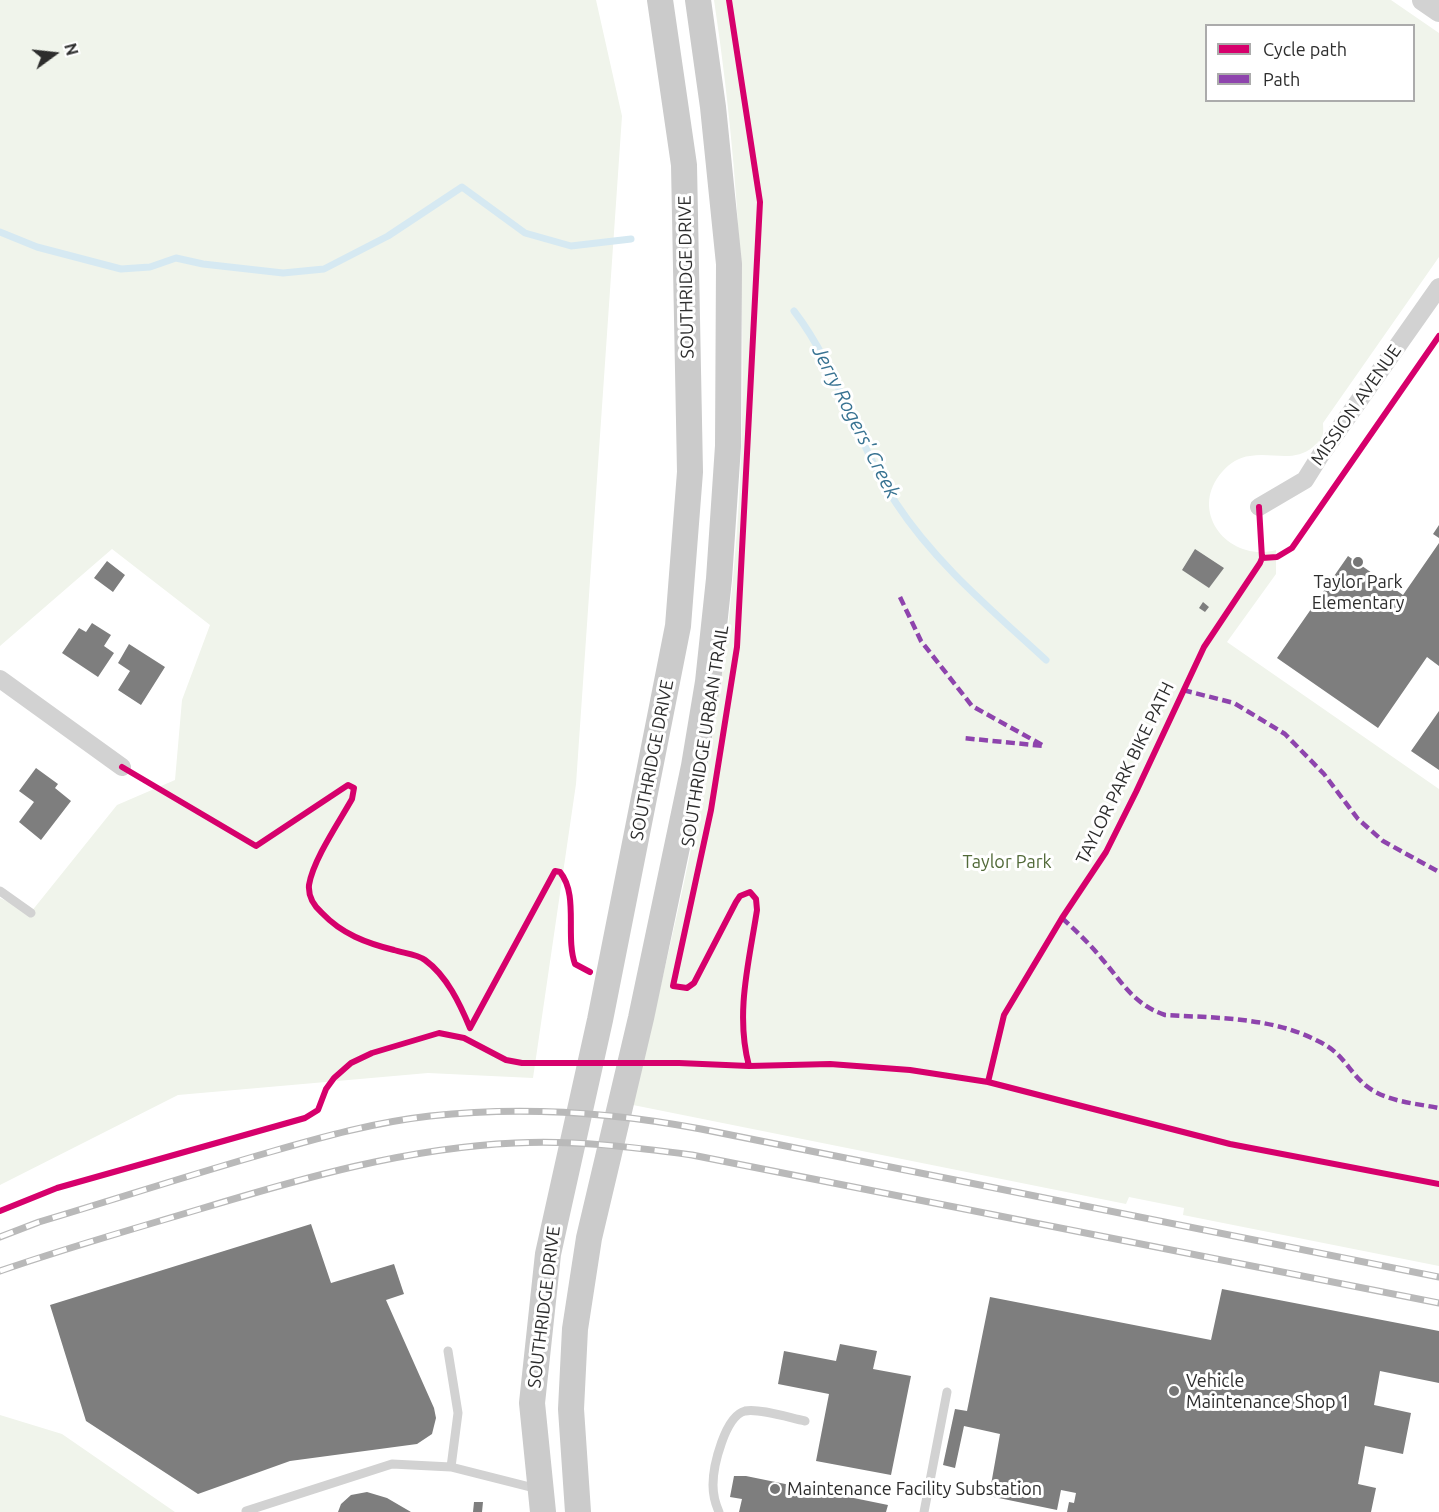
<!DOCTYPE html>
<style>
body{margin:0}
#map{position:relative;width:1439px;height:1512px;overflow:hidden;background:#fff;font-family:Ubuntu,sans-serif}
canvas{display:block}
.legend{position:absolute;left:1205px;top:24px;width:210px;height:78px;box-sizing:border-box;background:#fff;border:2px solid #ababab;margin:0;padding:8px 10px;list-style:none;font-size:18px;color:#2d2d2d}
.legend li{display:flex;align-items:center;gap:12px;height:30px}
.legend b{width:30px;border:2px solid #ababab}
.north{position:absolute;left:24px;top:24px;width:60px;height:60px;-webkit-text-stroke:4px #fff;paint-order:stroke;rotate:75deg;font-size:16px;font-weight:700;line-height:24px;text-align:center;color:#2d2d2d}
.north::after{content:'';display:block;margin:auto;width:21px;height:27px;background:#2d2d2d;clip-path:polygon(50% 0,100% 100%,50% 72%,0 100%)}
</style>
<div id="map">
<canvas width="1439" height="1512"></canvas>
<ul class="legend">
<li><b style="height:8px;background:#d6006c"></b>Cycle path</li>
<li><b style="height:8px;background:#8e44ad"></b>Path</li>
</ul>
<div class="north">N</div>
</div>
<script>
const g = document.querySelector('canvas').getContext('2d');
g.lineJoin = 'round';
function paint(path, color) { g.fillStyle = color; g.fill(path, 'evenodd'); }
function stroke(path, color, width, dash) { g.strokeStyle = color; g.lineWidth = width; g.lineCap = dash ? 'butt' : 'round'; g.setLineDash(dash || []); g.stroke(path); }
function write(font, color, halo, rows, align = 'center') {
  g.font = font + ' Ubuntu,sans-serif'; g.lineWidth = 6; g.setLineDash([]); g.textBaseline = 'middle'; g.strokeStyle = halo; g.fillStyle = color; for (const [text, x, y, turn = 0] of rows) {
    g.save(); g.translate(x, y); g.rotate((+turn || 0) * Math.PI / 180); g.textAlign = isNaN(turn) ? turn : align; if (halo) g.strokeText(text, 0, 0); g.fillText(text, 0, 0); g.restore();
  }
}
const green = new Path2D(`
 M 0,0 L 596,0 L 622,116 L 576,784 L 533,1078 L 428,1073 L 178,1095 L 0,1185 L 0,898 L 31,912 L 117,805 L 175,780 L 182,700 L 210,625 L 112,549 L 0,646 Z
 M 714,0 L 1391,0 L 1439,33 L 1439,257 L 1323,423 C 1323,426 1324,433 1322,437 C 1321,440 1315,445 1313,447 C 1294,463 1272,452 1250,456 C 1239,457 1230,463 1222,472 C 1187,512 1229,563 1276,550 L 1276,574 L 1227,642 L 1439,789 L 1439,1266 L 1183,1215 L 1184,1208 L 1129,1197 L 1126,1204 L 633,1105 C 667,958 704,810 724,660 C 753,440 747,219 714,0 ZM 1206,26 L 1414,26 L 1414,100 L 1206,100 Z
 M 0,1415 L 62,1434 L 175,1512 L 0,1512 Z`);
const stream = new Path2D(`
 M 0,232 L 37,247 L 121,269 L 150,267 L 176,258 L 203,264 L 283,273 L 324,269 L 388,236 L 462,187 L 525,233 L 571,246 L 631,239
 M 794,311 C 838,368 856,442 896,503 C 936,564 993,611 1046,660`);
const building = new Path2D(`
 M 1439,525 L 1439,538 L 1433,534 Z
 M 1439,543 L 1439,666 L 1427,657 L 1378,728 L 1277,658 L 1348,556 L 1403,595 Z
 M 1195,549 L 1224,568 L 1209,588 L 1182,570 Z
 M 107,561 L 125,575 L 113,592 L 94,578 Z
 M 1203,602 L 1209,607 L 1205,612 L 1199,608 Z
 M 92,623 L 111,635 L 104,646 L 114,653 L 98,677 L 62,653 L 79,628 L 86,632 Z
 M 129,644 L 165,667 L 141,705 L 118,690 L 130,671 L 118,663 Z
 M 1439,711 L 1439,770 L 1411,751 Z
 M 36,768 L 58,784 L 55,788 L 71,801 L 41,840 L 19,822 L 34,802 L 19,791 Z
 M 311,1224 L 331,1283 L 394,1264 L 404,1294 L 386,1300 L 434,1408 L 436,1418 L 432,1434 L 417,1444 L 290,1461 L 198,1494 L 86,1421 L 50,1305 Z
 M 1222,1289 L 1439,1331 L 1439,1383 L 1380,1371 L 1374,1405 L 1411,1413 L 1403,1454 L 1365,1446 L 1358,1484 L 1376,1488 L 1371,1512 L 1067,1512 L 1069,1502 L 1074,1503 L 1076,1493 L 1061,1490 L 1057,1510 L 989,1496 L 1000,1434 L 964,1426 L 955,1468 L 943,1465 L 955,1409 L 967,1411 L 990,1297 L 1211,1340 Z
 M 840,1344 L 877,1351 L 873,1369 L 911,1376 L 891,1475 L 816,1461 L 829,1394 L 778,1384 L 784,1351 L 836,1361 Z
 M 734,1476 L 746,1476 L 888,1505 L 886,1512 L 739,1512 L 742,1499 L 730,1497 Z
 M 367,1492 L 387,1498 L 411,1512 L 338,1512 L 341,1504 L 351,1495 Z
 M 474,1502 L 483,1502 L 482,1512 L 473,1512 Z`);
const service = new Path2D(`
 M 0,891 L 31,913
 M 448,1351 L 458,1413 L 451,1467
 M 246,1511 L 392,1464 L 451,1467 L 538,1489
 M 719,1512 C 715,1503 713,1494 713,1485 C 713,1466 725,1416 745,1411 C 759,1408 790,1418 805,1421
 M 924,1512 L 947,1392`);
const minor = new Path2D(`
 M 1259,507 L 1305,480 L 1320,456 L 1439,287
 M 0,679 L 122,767`);
const tertiary = new Path2D(`
 M 1423,0 L 1439,11`);
const secondary = new Path2D(`
 M 543,1512 L 532,1403 L 548,1254 L 600,1020 L 678,626 L 690,472 L 684,165 L 660,0
 M 578,1512 L 571,1409 L 575,1329 L 589,1238 L 641,1018 L 694,766 L 708,682 L 719,579 L 728,446 L 729,264 L 713,107 L 698,0`);
const rail = new Path2D(`
 M 0,1237 L 39,1222 C 116,1199 193,1174 270,1152 C 322,1137 376,1122 430,1116 C 521,1106 611,1112 701,1129 L 1439,1277
 M 0,1271 C 66,1248 133,1229 200,1209 C 303,1178 406,1148 515,1143 C 574,1140 633,1147 692,1155 L 1439,1303`);
const quiet = new Path2D(`
 M 900,597 L 921,641 L 972,706 L 1044,746 L 963,738
 M 1183,690 L 1234,703 L 1285,734 L 1324,774 L 1358,819 L 1383,841 L 1439,872
 M 1062,918 C 1076,931 1090,944 1102,959 C 1122,982 1133,1004 1165,1015 C 1216,1018 1272,1017 1318,1041 C 1343,1053 1347,1069 1365,1085 C 1386,1102 1414,1103 1439,1108`);
const cycleway = new Path2D(`
 M 729,0 L 760,202 L 737,647 L 711,810 L 673,986 L 687,988 L 694,983 L 736,902 L 740,896 L 750,892 L 756,899 L 757,910 C 749,962 735,1014 749,1066
 M 1262,558 L 1277,557 L 1292,548 L 1439,336
 M 122,767 L 256,846 L 348,785 L 354,788 L 352,799 C 339,822 313,860 309,885 C 308,897 314,906 322,913 C 342,934 366,943 394,950 C 403,953 417,954 425,960 C 447,976 460,1004 470,1028
 M 470,1028 L 555,871 L 560,872 C 579,895 565,936 575,964 L 590,972
 M 988,1082 L 1004,1015 L 1062,918 L 1106,852 L 1136,792 L 1204,647 L 1260,563 L 1262,558 L 1259,507
 M 0,1211 L 57,1188 L 305,1118 L 318,1110 L 326,1089 L 334,1078 L 351,1063 L 372,1053 L 439,1033 L 464,1038 L 506,1060 L 522,1063 L 679,1063 L 749,1066 L 830,1064 L 910,1070 L 988,1082 L 1230,1144 L 1439,1184`);
const markers = [
 [1358,562,6,"#767676"],
 [1174,1391,6,"#767676"],
 [775,1489,6,"#767676"]
];
const streetNames = [
 ["SOUTHRIDGE DRIVE",686,277,-91],
 ["MISSION AVENUE",1356,405,-55],
 ["SOUTHRIDGE URBAN TRAIL",705,736,-81],
 ["SOUTHRIDGE DRIVE",652,760,-79],
 ["TAYLOR PARK BIKE PATH",1125,773,-64],
 ["SOUTHRIDGE DRIVE",544,1307,-83]
];
const poiNames = [
 ["Taylor Park",1358,582,"center"],
 ["Elementary",1358,603,"center"],
 ["Vehicle",1186,1381],
 ["Maintenance Shop 1",1186,1402],
 ["Maintenance Facility Substation",787,1489]
];
const parkNames = [
 ["Taylor Park",1007,862]
];
const waterNames = [
 ["Jerry Rogers' Creek",856,422,63]
];
paint(green, '#f0f4eb');
stroke(stream, '#d6e9f2', 7);
paint(building, '#7e7e7e');
stroke(service, '#d2d2d2', 9);
stroke(minor, '#d2d2d2', 18);
stroke(tertiary, '#d2d2d2', 22);
stroke(secondary, '#cbcbcb', 26);
stroke(rail, '#b9b9b9', 7);
stroke(rail, '#fff', 4.5, [14]);
stroke(quiet, '#8e44ad', 4.5, [9, 4.5]);
stroke(cycleway, '#d6006c', 6);
for (const [x, y, r, color] of markers) { const dot = new Path2D(); dot.arc(x, y, r, 0, 2 * Math.PI); g.fillStyle = color; g.fill(dot); stroke(dot, '#fff', 2); }
write('18px', '#2d2d2d', '#fff', streetNames);
write('18px', '#2d2d2d', '#fff', poiNames, 'left');
write('18px', '#526a39', '#fff', parkNames);
write('italic 20px', '#387392', '#fff', waterNames);
</script>
